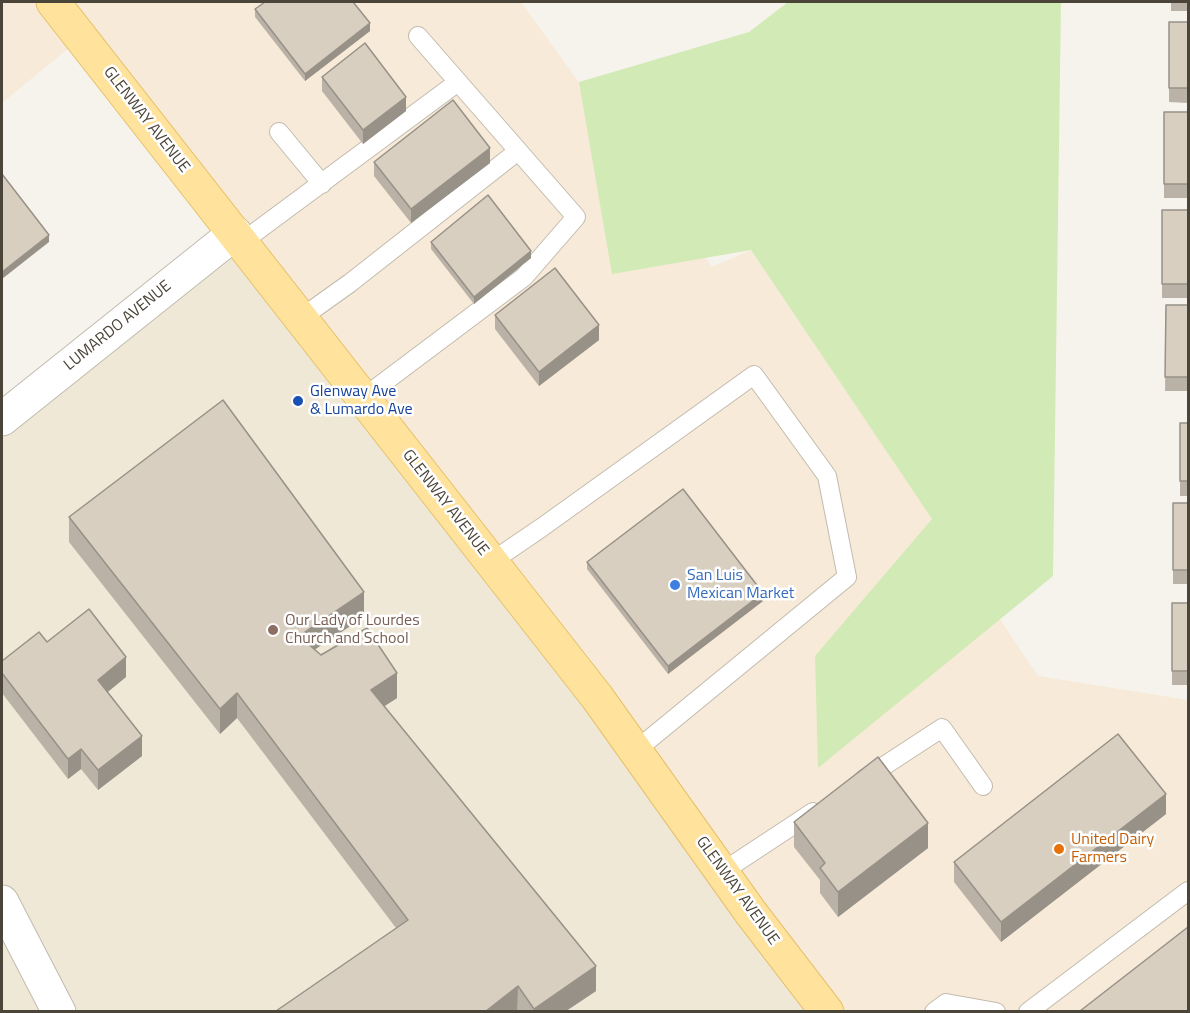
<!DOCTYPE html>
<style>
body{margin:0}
#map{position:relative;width:1190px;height:1013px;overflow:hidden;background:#f6f3ec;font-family:"Titillium Web",sans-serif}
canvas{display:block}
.frame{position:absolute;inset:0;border:3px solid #4b4439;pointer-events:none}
</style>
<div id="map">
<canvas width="1190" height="1013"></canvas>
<div class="frame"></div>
</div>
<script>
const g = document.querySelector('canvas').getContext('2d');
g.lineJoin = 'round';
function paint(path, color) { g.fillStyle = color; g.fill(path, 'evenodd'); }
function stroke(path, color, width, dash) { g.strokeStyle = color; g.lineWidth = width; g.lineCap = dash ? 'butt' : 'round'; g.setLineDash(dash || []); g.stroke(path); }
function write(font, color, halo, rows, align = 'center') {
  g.font = font + ' "Titillium Web",sans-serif'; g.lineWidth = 5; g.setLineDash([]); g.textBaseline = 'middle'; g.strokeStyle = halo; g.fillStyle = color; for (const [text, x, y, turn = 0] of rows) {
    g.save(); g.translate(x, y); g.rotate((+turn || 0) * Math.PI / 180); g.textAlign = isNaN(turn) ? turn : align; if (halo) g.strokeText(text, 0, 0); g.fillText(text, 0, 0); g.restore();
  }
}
const commercial = new Path2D(`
 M 2,2 L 521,2 L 712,267 L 751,250 L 1038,676 L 1188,700 L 1188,1011 L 827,1011 L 81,38 L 2,103 Z`);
const education = new Path2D(`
 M 235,233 L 827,1012 L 2,1012 L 2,419 Z`);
const green = new Path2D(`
 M 788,2 L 1061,2 L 1053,576 L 818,768 L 815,656 L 932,519 L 751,250 L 612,274 L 579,82 L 749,32 Z`);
const service = new Path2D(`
 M 279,132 L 322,184
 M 242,242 L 458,82
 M 301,318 L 350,283 L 518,151
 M 363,398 L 524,277 L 576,217 L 418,36
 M 491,562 L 541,528 L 754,375 L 827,476 L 847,577 L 635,751
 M 864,779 L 942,728 L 983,786
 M 722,872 L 813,812
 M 934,1012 L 946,1003 L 996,1012
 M 1028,1012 L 1188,891`);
const minor = new Path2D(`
 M 2,419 L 235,233
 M 2,902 L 59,1012`);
const primary = new Path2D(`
 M 53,2 L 597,697 L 751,913 L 827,1012`);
const wall = new Path2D(`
 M 1171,2 L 1188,2 L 1188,11 L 1171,11 Z
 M 255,9 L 370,31 L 305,81 L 255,17 Z
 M 1169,22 L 1188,22 L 1188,103 L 1169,102 Z
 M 322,77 L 406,111 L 363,144 L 322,91 Z
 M 1164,112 L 1188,112 L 1188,198 L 1164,198 Z
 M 374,162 L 490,163 L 411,223 L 374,176 Z
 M 1162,210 L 1188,210 L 1188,298 L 1162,298 Z
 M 431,242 L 531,258 L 474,304 L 431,249 Z
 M 1166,305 L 1188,305 L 1188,391 L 1165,391 Z
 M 495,315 L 599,340 L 539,386 L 495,329 Z
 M 1180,423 L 1188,423 L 1188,496 L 1180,496 Z
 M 1173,503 L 1188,503 L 1188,584 L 1173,584 Z
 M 69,517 L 364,617 L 315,649 L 321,655 L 397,698 L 384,706 L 596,991 L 566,1011 L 518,1011 L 396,928 L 237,718 L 220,734 L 69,542 Z
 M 587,562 L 763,601 L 668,674 L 587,569 Z
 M 1172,603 L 1188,603 L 1188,685 L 1172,685 Z
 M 47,642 L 126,677 L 107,692 L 142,756 L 98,790 L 81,769 L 68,779 L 2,693 L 2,661 Z
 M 1166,814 L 1001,942 L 954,882 L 954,862 Z
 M 794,822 L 928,848 L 838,917 L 820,893 L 820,880 L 794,847 Z`);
const shadedWall = new Path2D(`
 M 370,23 L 370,31 L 305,81 L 305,74 Z
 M 406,97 L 406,111 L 363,144 L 363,130 Z
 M 490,148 L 490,163 L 411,223 L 411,209 Z
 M 49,235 L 49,242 L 2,279 L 2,272 Z
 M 531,251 L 531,258 L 474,304 L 474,297 Z
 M 599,325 L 599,340 L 539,386 L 539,372 Z
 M 364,592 L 364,617 L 299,660 L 299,636 Z
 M 763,593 L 763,601 L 668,674 L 668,666 Z
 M 126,657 L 126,677 L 98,700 L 98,680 Z
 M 397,673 L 397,698 L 371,715 L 371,690 Z
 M 237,693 L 237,718 L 220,734 L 220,709 Z
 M 142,736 L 142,756 L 98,790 L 98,770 Z
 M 81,749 L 81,769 L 68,779 L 68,759 Z
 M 1166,794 L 1166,814 L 1001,942 L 1001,922 Z
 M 928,823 L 928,848 L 838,917 L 838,892 Z
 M 596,966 L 596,991 L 566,1011 L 534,1011 L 534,1009 Z
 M 518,986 L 517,1011 L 486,1011 Z`);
const building = new Path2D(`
 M 265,2 L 353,2 L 370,23 L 305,74 L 255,9 Z
 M 1169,22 L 1188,22 L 1188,88 L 1169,88 Z
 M 365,43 L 406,97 L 363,130 L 322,77 Z
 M 453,100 L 490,148 L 411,209 L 374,162 Z
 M 1164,112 L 1188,112 L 1188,184 L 1164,184 Z
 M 2,174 L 49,235 L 2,272 Z
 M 488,195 L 531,251 L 474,297 L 431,242 Z
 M 1162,210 L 1188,210 L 1188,284 L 1162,284 Z
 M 555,268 L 599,325 L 539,372 L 495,315 Z
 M 1166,305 L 1188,305 L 1188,377 L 1165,377 Z
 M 223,400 L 364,592 L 299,636 L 321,655 L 367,628 L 397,673 L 371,690 L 596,966 L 534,1009 L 518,986 L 486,1011 L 276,1011 L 408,920 L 237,693 L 220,709 L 69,517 Z
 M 1180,423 L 1188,423 L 1188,481 L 1180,481 Z
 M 683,489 L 763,593 L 668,666 L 587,562 Z
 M 1173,503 L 1188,503 L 1188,570 L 1173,570 Z
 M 1172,603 L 1188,603 L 1188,671 L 1172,671 Z
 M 89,609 L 126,657 L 98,680 L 142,736 L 98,770 L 81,749 L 68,759 L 2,673 L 2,661 L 39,632 L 47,642 Z
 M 1118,734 L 1166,794 L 1001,922 L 954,862 Z
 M 878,757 L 928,823 L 838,892 L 820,868 L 825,863 L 794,822 Z
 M 1188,927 L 1188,1011 L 1080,1011 Z`);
const markers = [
 [298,401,6,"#1a4fb4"],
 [675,585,6,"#3f7fe0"],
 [273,630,6,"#8d6e63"],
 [1059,849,6,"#e8710a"]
];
const streetNames = [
 ["GLENWAY AVENUE",146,120,52],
 ["LUMARDO AVENUE",118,326,-39],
 ["GLENWAY AVENUE",445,503,52],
 ["GLENWAY AVENUE",737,891,54]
];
const transitNames = [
 ["Glenway Ave",310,392],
 ["& Lumardo Ave",310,410]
];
const shopNames = [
 ["San Luis",687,576],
 ["Mexican Market",687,594]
];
const educationNames = [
 ["Our Lady of Lourdes",285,621],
 ["Church and School",285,639]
];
const foodNames = [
 ["United Dairy",1071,840],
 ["Farmers",1071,858]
];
paint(commercial, '#f7ead8');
paint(education, '#efe8d6');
paint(green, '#d2eab5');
stroke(service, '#c2bbae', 20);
stroke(minor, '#c2bbae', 35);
stroke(primary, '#e6c16a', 35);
stroke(service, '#fff', 18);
stroke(minor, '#fff', 33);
stroke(primary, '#ffe39c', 33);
paint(wall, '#bab2a6');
paint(shadedWall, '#979187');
paint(building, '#d8cfc1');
stroke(building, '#979187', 1.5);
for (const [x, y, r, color] of markers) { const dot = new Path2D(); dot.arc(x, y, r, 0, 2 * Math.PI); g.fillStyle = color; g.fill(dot); stroke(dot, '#fff', 2); }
write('16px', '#4b4439', '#fff', streetNames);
write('16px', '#164399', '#fff', transitNames, 'left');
write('16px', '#366cbe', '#fff', shopNames, 'left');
write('16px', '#785e54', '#fff', educationNames, 'left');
write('16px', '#c56008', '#fff', foodNames, 'left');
</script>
